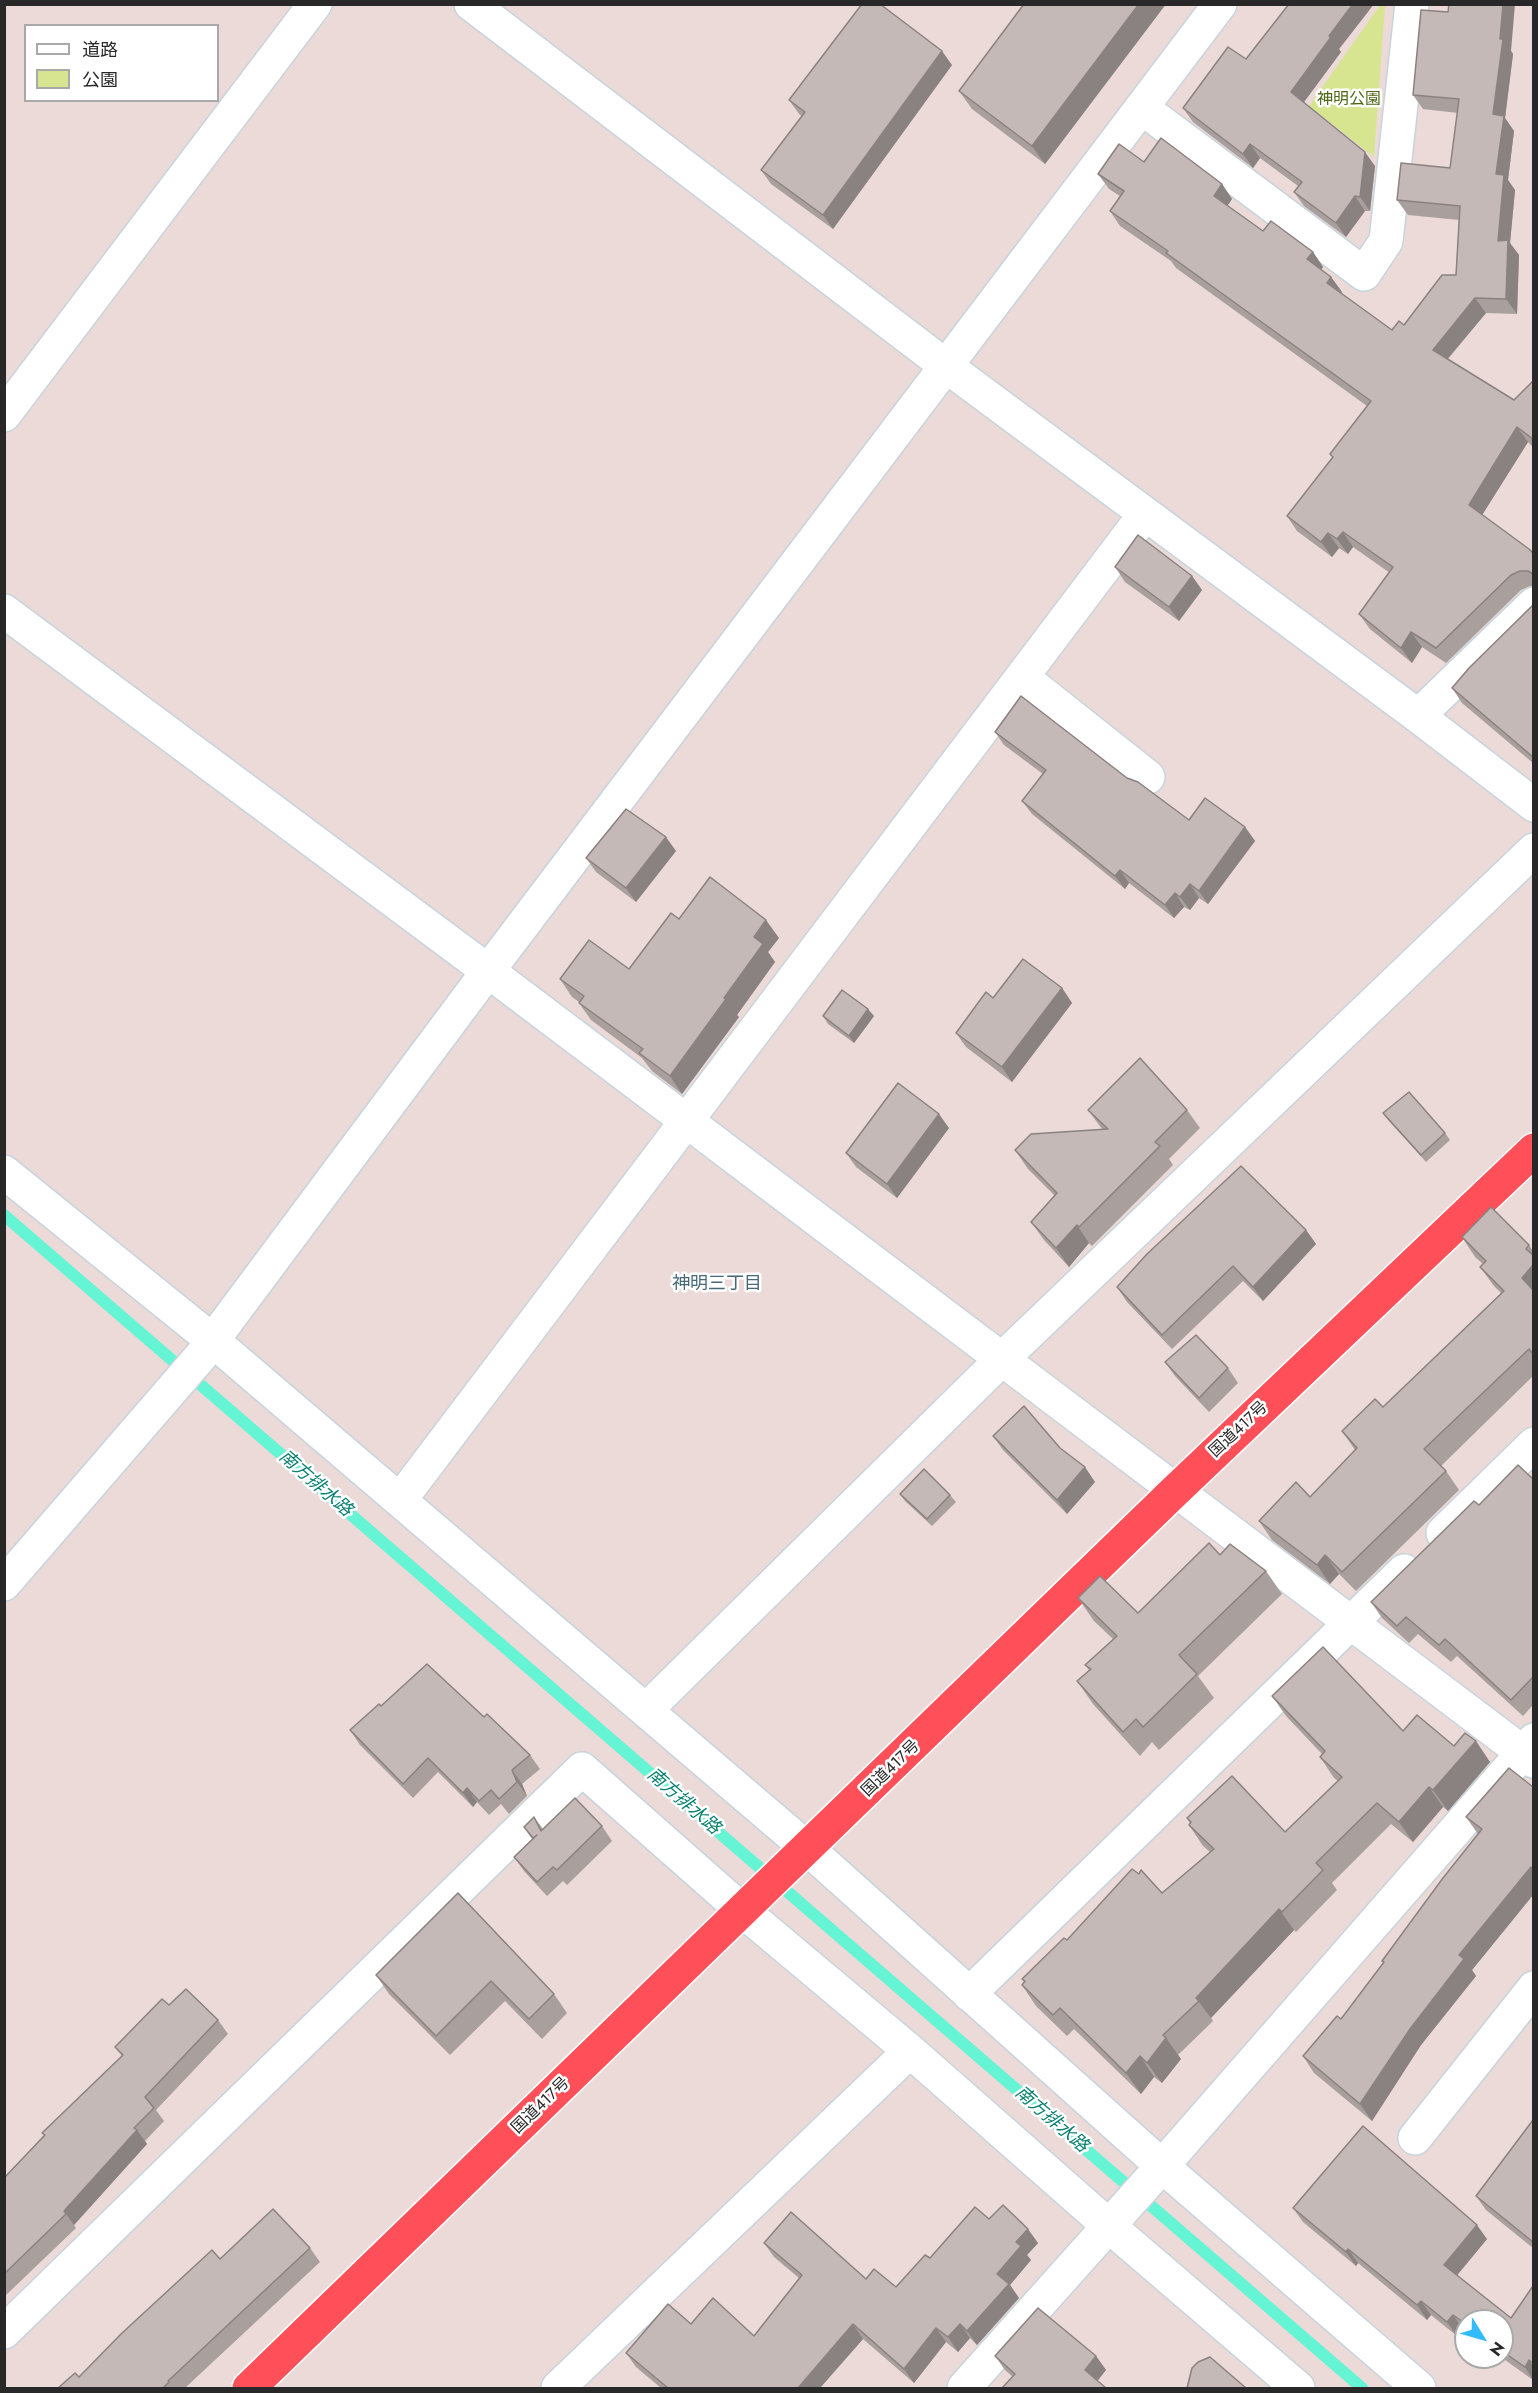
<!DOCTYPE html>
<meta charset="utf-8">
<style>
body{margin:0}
#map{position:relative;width:1538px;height:2393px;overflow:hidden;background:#ebdad8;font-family:Jost,"Noto Sans JP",sans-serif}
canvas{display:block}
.frame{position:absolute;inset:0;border:6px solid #282828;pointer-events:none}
.legend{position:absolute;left:24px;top:24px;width:195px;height:78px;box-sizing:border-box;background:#fff;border:2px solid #a9a9a9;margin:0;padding:8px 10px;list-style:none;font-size:18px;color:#282828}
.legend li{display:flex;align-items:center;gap:12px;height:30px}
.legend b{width:30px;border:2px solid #a9a9a9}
.north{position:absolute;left:1454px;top:2309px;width:60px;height:60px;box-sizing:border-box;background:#fff;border:2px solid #a9a9a9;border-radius:50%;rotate:127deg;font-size:16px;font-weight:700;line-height:24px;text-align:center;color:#282828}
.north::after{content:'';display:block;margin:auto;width:21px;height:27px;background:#32bcff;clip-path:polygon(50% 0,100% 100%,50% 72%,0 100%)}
</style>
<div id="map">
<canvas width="1538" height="2393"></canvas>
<div class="frame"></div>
<ul class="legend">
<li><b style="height:8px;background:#fff"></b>道路</li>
<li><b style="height:16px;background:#d7e591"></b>公園</li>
</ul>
<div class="north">N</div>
</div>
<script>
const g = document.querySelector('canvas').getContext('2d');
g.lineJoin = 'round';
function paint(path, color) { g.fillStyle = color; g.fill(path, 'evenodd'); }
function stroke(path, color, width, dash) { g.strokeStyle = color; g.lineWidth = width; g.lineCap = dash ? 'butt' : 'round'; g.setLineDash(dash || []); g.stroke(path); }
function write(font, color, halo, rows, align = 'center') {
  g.font = font + ' Jost,"Noto Sans JP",sans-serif'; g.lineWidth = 5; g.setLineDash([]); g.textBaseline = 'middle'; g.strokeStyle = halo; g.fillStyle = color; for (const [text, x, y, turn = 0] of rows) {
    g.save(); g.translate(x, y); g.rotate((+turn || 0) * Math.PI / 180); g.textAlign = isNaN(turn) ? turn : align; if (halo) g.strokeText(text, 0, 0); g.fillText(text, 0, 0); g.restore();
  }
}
const green = new Path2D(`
 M 1380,5 L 1385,5 L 1374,157 L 1309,106 Z`);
const stream = new Path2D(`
 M 4,1215 L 1362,2388`);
const minor = new Path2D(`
 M 471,4 L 946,366 L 1418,716 L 1534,805
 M 1142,108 L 1364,274 L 1386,241 L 1412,4
 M 4,415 L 315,4
 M 4,611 L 488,971 L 1534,1761
 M 1022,677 L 1148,777
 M 1418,716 L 1534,604
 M 4,1172 L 212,1340 L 808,1849 L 1162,2166 L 1419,2388
 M 400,1500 L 1145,514
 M 1443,1533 L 1534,1444
 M 4,1584 L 201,1356 L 488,971 L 1220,4
 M 646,1710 L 1003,1358 L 1534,850
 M 969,1994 L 1404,1571
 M 1415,2138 L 1534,1988
 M 4,2332 L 582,1769 L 743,1911 L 910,2051 L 1109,2226 L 1298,2388
 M 558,2388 L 910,2051
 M 964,2388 L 1156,2173 L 1534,1740`);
const highway = new Path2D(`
 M 249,2388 L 1176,1490 L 1534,1150`);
const wall = new Path2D(`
 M 1024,4 L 1166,4 L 1045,164 L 972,109 L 959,91 Z
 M 1289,4 L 1374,4 L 1339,49 L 1341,52 L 1304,102 L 1375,166 L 1370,211 L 1365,211 L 1346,237 L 1304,206 L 1294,192 L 1298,186 L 1260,158 L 1253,168 L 1193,122 L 1183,108 L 1246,59 Z
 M 1511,51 L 1513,54 L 1505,118 L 1514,131 L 1508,180 L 1515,190 L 1510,243 L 1519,255 L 1517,314 L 1486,313 L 1448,359 L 1514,400 L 1533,381 L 1533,447 L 1528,442 L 1482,515 L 1533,553 L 1533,586 L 1530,586 L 1521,590 L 1446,663 L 1422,647 L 1412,663 L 1370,629 L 1359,614 L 1390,573 L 1353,547 L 1348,554 L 1339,548 L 1332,557 L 1297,531 L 1287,516 L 1333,457 L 1330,454 L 1367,406 L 1176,268 L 1171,261 L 1120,226 L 1110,211 L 1120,196 L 1109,189 L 1098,174 L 1144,162 L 1222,184 L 1232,199 L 1227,206 L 1263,231 L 1313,252 L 1323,267 L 1321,269 L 1331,277 L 1342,292 L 1341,293 L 1392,330 L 1404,325 L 1456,275 L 1459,220 L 1408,215 L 1397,200 L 1450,168 L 1458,113 L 1423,109 L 1413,95 Z
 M 952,65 L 833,229 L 771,184 L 761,170 L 802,116 L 799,114 L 789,100 Z
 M 1115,567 L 1192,576 L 1202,590 L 1179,621 L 1125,582 Z
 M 1533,605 L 1533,763 L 1462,703 L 1452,688 Z
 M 995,732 L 1127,778 L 1189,820 L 1245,827 L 1255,841 L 1208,904 L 1199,898 L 1190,910 L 1184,907 L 1174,918 L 1129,883 L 1125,889 L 1032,814 L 1022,801 L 1043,774 L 1004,745 Z
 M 676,851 L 636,902 L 596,872 L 586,858 Z
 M 679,919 L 779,938 L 768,952 L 775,962 L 737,1015 L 739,1017 L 682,1094 L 652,1071 L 642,1058 L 591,1020 L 579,1003 L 579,1002 L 572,997 L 560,979 L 629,969 Z
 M 1062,988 L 1072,1003 L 1012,1082 L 966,1047 L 956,1033 L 993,998 Z
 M 823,1016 L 874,1016 L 854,1043 L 828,1024 Z
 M 1088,1110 L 1187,1110 L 1200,1128 L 1169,1159 L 1173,1165 L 1092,1246 L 1089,1243 L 1069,1267 L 1044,1240 L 1031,1222 L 1055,1196 L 1028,1169 L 1015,1150 L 1102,1129 Z
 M 1383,1113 L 1445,1133 L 1450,1140 L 1426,1162 L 1388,1120 Z
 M 949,1128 L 897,1198 L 856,1167 L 846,1153 Z
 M 1306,1230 L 1316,1244 L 1263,1301 L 1243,1281 L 1172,1349 L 1127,1302 L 1117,1287 Z
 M 1462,1237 L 1529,1245 L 1533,1251 L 1533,1376 L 1441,1466 L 1446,1471 L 1459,1490 L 1356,1591 L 1339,1574 L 1330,1584 L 1272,1540 L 1259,1521 L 1310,1497 L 1355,1450 L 1342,1431 L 1383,1407 L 1501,1293 L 1494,1286 L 1480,1267 L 1483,1264 L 1475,1257 Z
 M 1165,1362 L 1228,1368 L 1238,1383 L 1209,1412 L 1175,1376 Z
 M 993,1436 L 1095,1482 L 1067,1514 L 1003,1450 Z
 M 1533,1479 L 1533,1705 L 1523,1716 L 1457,1656 L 1451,1662 L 1418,1634 L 1409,1643 L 1382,1618 L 1371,1602 L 1479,1505 Z
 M 900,1494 L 950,1495 L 956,1502 L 932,1526 L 905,1501 Z
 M 1220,1555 L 1266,1571 L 1282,1594 L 1198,1676 L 1214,1698 L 1159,1750 L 1152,1742 L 1140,1756 L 1093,1704 L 1077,1681 L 1089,1670 L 1085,1665 L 1113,1639 L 1094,1621 L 1078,1598 L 1138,1613 Z
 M 1272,1696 L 1403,1731 L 1454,1746 L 1490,1762 L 1448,1811 L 1443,1807 L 1413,1842 L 1391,1824 L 1332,1883 L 1337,1890 L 1296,1932 L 1294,1930 L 1211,2018 L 1213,2021 L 1178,2055 L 1181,2059 L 1162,2083 L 1154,2077 L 1141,2094 L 1074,2029 L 1067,2036 L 1036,2006 L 1022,1985 L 1024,1982 L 1022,1979 L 1067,1940 L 1162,1893 L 1210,1852 L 1203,1846 L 1189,1825 L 1190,1823 L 1187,1818 L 1285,1832 L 1338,1781 L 1334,1778 L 1320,1757 L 1322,1754 L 1286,1716 Z
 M 484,1717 L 530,1755 L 540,1769 L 522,1784 L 527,1796 L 509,1814 L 501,1804 L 489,1815 L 477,1802 L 473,1807 L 438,1772 L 413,1798 L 360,1745 L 350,1730 Z
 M 1533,1787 L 1533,1895 L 1472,1970 L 1476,1976 L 1421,2045 L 1372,2121 L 1314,2073 L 1303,2056 L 1341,2019 L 1384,1963 L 1382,1961 L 1478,1834 L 1466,1817 Z
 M 534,1817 L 543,1829 L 602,1826 L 612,1841 L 567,1885 L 563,1881 L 547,1896 L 524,1871 L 514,1857 L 532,1839 L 524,1827 Z
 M 458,1893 L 554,1994 L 567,2013 L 542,2039 L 505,2001 L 450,2055 L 389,1994 L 376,1975 Z
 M 169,2005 L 218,2020 L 228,2034 L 156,2110 L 164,2121 L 145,2141 L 147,2144 L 74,2225 L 76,2228 L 4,2297 L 4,2178 L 44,2135 L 42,2133 L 122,2056 L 115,2047 Z
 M 1533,2120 L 1533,2248 L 1486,2210 L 1476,2196 Z
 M 1293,2208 L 1487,2239 L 1457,2275 L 1511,2318 L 1533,2286 L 1533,2380 L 1501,2357 L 1502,2321 L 1466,2321 L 1466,2331 L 1463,2329 L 1457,2336 L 1431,2315 L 1427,2320 L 1358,2263 L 1356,2266 L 1303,2222 Z
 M 989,2219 L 1038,2243 L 1027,2255 L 1031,2260 L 1010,2285 L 1019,2298 L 977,2345 L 970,2338 L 958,2352 L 946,2342 L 914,2383 L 863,2339 L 820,2388 L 661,2388 L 636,2367 L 626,2353 L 691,2324 L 754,2336 L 799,2278 L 774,2257 L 764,2243 L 866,2279 L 896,2287 L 930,2258 Z
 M 310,2248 L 320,2262 L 185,2388 L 58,2388 L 79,2377 L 220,2259 Z
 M 995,2356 L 1096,2356 L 1106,2370 L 1097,2381 L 1013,2377 L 1005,2370 Z`);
const shadedWall = new Path2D(`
 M 1139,4 L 1166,4 L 1045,164 L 1032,146 Z
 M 1353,4 L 1374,4 L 1339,49 L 1341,52 L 1301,106 L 1291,92 L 1329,36 Z
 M 1503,4 L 1515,4 L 1511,51 L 1513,54 L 1505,118 L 1514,131 L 1508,180 L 1515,190 L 1510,243 L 1519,255 L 1517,314 L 1506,299 L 1498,241 L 1493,114 Z
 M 942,51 L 952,65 L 833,229 L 823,215 Z
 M 1250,144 L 1260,158 L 1253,168 L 1243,154 Z
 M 1365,152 L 1375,166 L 1370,211 L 1360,197 Z
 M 1222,184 L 1232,199 L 1224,211 L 1214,196 Z
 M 1355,196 L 1365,211 L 1346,237 L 1336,223 Z
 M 1313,252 L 1323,267 L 1318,274 L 1307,259 Z
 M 1331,277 L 1342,292 L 1338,298 L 1327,283 Z
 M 1475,298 L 1486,313 L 1443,364 L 1433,350 Z
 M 1517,427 L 1528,442 L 1479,520 L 1469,505 Z
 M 1343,532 L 1353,547 L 1348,554 L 1337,539 Z
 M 1328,533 L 1339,548 L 1332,557 L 1321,542 Z
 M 1192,576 L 1202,590 L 1179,621 L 1169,607 Z
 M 1411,632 L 1422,647 L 1412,663 L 1401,648 Z
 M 1245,827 L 1255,841 L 1208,904 L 1199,891 Z
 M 666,837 L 676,851 L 636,902 L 626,888 Z
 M 1120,870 L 1129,883 L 1125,889 L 1115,876 Z
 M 1190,884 L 1199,898 L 1190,910 L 1180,897 Z
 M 1175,893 L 1184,907 L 1174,918 L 1165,905 Z
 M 766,920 L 779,938 L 768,952 L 775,962 L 737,1015 L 739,1017 L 682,1094 L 670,1076 L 724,998 L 754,937 Z
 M 1062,988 L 1072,1003 L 1012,1082 L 1002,1067 Z
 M 868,1009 L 874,1016 L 854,1043 L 849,1036 Z
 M 939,1114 L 949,1128 L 897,1198 L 887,1184 Z
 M 1077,1225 L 1089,1243 L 1069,1267 L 1056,1248 Z
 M 1306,1230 L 1316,1244 L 1263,1301 L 1253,1287 Z
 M 1533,1265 L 1533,1294 L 1522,1278 Z
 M 1085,1467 L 1095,1482 L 1067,1514 L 1057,1500 Z
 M 1325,1555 L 1339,1574 L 1330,1584 L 1317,1565 Z
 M 1476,1741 L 1490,1762 L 1448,1811 L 1433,1790 Z
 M 512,1770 L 522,1784 L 527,1796 L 517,1782 Z
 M 1429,1787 L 1443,1807 L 1413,1842 L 1399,1822 Z
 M 467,1788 L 477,1802 L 473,1807 L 463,1793 Z
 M 1531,1867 L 1533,1870 L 1533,1895 L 1472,1970 L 1476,1976 L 1421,2045 L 1372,2121 L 1360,2104 L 1459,1955 Z
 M 1279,1909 L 1294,1930 L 1211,2018 L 1196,1998 Z
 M 1166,2038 L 1181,2059 L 1162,2083 L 1147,2063 Z
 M 1140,2056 L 1154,2077 L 1141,2094 L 1126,2073 Z
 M 137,2130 L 147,2144 L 74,2225 L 64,2211 Z
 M 1477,2225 L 1487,2239 L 1454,2279 L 1444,2265 Z
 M 1028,2229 L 1038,2243 L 1027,2255 L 1031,2260 L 1010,2285 L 1019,2298 L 977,2345 L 967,2331 L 997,2274 L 1016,2242 Z
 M 1348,2249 L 1358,2263 L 1356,2266 L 1346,2252 Z
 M 1421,2301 L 1431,2315 L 1427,2320 L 1417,2305 Z
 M 1453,2315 L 1463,2329 L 1457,2336 L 1447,2322 Z
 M 853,2324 L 863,2339 L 820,2388 L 798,2388 Z
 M 960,2324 L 970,2338 L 958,2352 L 948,2337 Z
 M 936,2328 L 946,2342 L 914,2383 L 904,2369 Z
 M 1096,2356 L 1106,2370 L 1095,2384 L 1085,2370 Z
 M 1529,2360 L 1533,2366 L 1533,2380 L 1525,2367 Z`);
const building = new Path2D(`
 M 862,4 L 880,4 L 942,51 L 823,215 L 761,170 L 805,112 L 789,100 Z
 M 1024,4 L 1139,4 L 1032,146 L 959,91 Z
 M 1289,4 L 1353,4 L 1329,36 L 1331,37 L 1291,92 L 1365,152 L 1360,197 L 1355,196 L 1336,223 L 1294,192 L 1302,182 L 1250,144 L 1243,154 L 1183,108 L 1228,47 L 1246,59 Z
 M 1449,4 L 1503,4 L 1500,39 L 1503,39 L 1493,114 L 1504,116 L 1496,174 L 1504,175 L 1498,241 L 1508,240 L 1506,299 L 1475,298 L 1433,350 L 1514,400 L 1533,381 L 1533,439 L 1517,427 L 1469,505 L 1529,549 L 1533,553 L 1533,574 L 1528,571 L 1520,571 L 1511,575 L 1436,648 L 1411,632 L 1401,648 L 1359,614 L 1393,567 L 1343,532 L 1337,539 L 1328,533 L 1321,542 L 1287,516 L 1333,457 L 1330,454 L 1371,401 L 1166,253 L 1168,251 L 1110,211 L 1124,191 L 1098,174 L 1119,144 L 1144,162 L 1161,138 L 1222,184 L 1214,196 L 1263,231 L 1271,221 L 1313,252 L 1307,259 L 1331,277 L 1327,283 L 1392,330 L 1399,321 L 1404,325 L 1442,275 L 1456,275 L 1460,206 L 1397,200 L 1401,163 L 1450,168 L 1459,99 L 1413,95 L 1421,10 L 1448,12 Z
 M 1138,535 L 1192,576 L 1169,607 L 1115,567 Z
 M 1533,605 L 1533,757 L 1452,688 L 1469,668 Z
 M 1021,696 L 1127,778 L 1138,782 L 1189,820 L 1205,798 L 1245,827 L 1199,891 L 1190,884 L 1180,897 L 1175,893 L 1165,905 L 1120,870 L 1115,876 L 1022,801 L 1046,770 L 995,732 Z
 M 626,809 L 666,837 L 626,888 L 586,858 Z
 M 710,877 L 766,920 L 754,937 L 763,944 L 724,998 L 726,999 L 670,1076 L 639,1053 L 643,1049 L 579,1003 L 584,996 L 560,979 L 589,940 L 629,969 L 671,913 L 679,919 Z
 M 1023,959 L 1062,988 L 1002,1067 L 956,1033 L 986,992 L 993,998 Z
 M 842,990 L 868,1009 L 849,1036 L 823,1016 Z
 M 1140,1058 L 1187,1110 L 1155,1142 L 1160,1146 L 1079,1227 L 1077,1225 L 1056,1248 L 1031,1222 L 1057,1193 L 1015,1150 L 1031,1134 L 1108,1129 L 1088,1110 Z
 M 898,1083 L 939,1114 L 887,1184 L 846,1153 Z
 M 1409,1092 L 1445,1133 L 1421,1155 L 1383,1113 Z
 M 1241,1166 L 1306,1230 L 1253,1287 L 1233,1266 L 1162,1335 L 1117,1287 L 1147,1254 Z
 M 1491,1207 L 1529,1245 L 1526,1249 L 1533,1255 L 1533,1265 L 1522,1278 L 1533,1290 L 1533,1354 L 1529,1349 L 1424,1449 L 1446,1471 L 1342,1572 L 1325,1555 L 1317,1565 L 1259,1521 L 1296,1482 L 1310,1497 L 1357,1448 L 1342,1431 L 1375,1399 L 1383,1407 L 1504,1291 L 1480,1267 L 1486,1261 L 1462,1237 Z
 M 1196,1335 L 1228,1368 L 1199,1398 L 1165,1362 Z
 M 1024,1406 L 1060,1448 L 1085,1467 L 1057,1500 L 993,1436 Z
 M 1518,1465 L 1533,1479 L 1533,1677 L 1511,1700 L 1445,1639 L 1439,1645 L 1406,1617 L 1397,1626 L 1371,1602 L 1474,1501 L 1479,1505 Z
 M 924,1469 L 950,1495 L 927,1519 L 900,1494 Z
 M 1209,1543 L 1220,1555 L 1230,1544 L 1266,1571 L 1179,1655 L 1197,1674 L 1143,1727 L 1136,1719 L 1123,1732 L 1077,1681 L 1091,1669 L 1085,1665 L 1117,1636 L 1078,1598 L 1100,1576 L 1138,1613 Z
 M 1323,1647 L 1403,1731 L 1417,1715 L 1454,1746 L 1465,1733 L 1476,1741 L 1433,1790 L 1429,1787 L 1399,1822 L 1377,1803 L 1316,1863 L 1323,1870 L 1282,1912 L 1279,1909 L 1196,1998 L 1199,2001 L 1163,2035 L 1166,2038 L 1147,2063 L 1140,2056 L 1126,2073 L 1060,2008 L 1053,2015 L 1022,1985 L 1025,1981 L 1022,1979 L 1064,1938 L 1067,1940 L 1132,1869 L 1139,1874 L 1141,1870 L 1162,1893 L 1214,1849 L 1189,1825 L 1191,1822 L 1187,1818 L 1232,1776 L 1285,1832 L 1342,1777 L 1320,1757 L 1325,1751 L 1272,1696 Z
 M 427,1664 L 484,1717 L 487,1714 L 530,1755 L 512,1770 L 517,1782 L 499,1799 L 491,1790 L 479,1801 L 467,1788 L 463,1793 L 428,1758 L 403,1784 L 350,1730 L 379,1704 L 381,1706 Z
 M 1509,1768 L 1533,1787 L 1533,1869 L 1531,1867 L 1459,1955 L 1464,1959 L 1410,2029 L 1360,2104 L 1303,2056 L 1337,2016 L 1341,2019 L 1384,1962 L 1382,1961 L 1443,1878 L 1482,1829 L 1466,1817 Z
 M 575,1798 L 602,1826 L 557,1870 L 553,1867 L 537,1882 L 514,1857 L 537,1835 L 533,1838 L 524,1827 L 534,1817 L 541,1831 Z
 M 458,1893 L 554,1994 L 529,2019 L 491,1981 L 436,2036 L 376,1975 Z
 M 186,1989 L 218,2020 L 145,2097 L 154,2108 L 134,2128 L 137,2130 L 64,2211 L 66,2214 L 4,2274 L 4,2178 L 45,2135 L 42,2133 L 123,2055 L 115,2047 L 162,1999 L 169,2005 Z
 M 1533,2120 L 1533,2242 L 1476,2196 Z
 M 1363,2126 L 1477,2225 L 1444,2265 L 1511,2318 L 1533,2286 L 1533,2363 L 1529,2360 L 1525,2367 L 1502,2351 L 1502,2321 L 1466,2321 L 1466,2324 L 1453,2315 L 1447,2322 L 1421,2301 L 1417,2305 L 1348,2249 L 1346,2252 L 1293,2208 Z
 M 1003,2205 L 1028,2229 L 1016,2242 L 1021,2246 L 997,2274 L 1009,2284 L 967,2331 L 960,2324 L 948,2337 L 936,2328 L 904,2369 L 853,2324 L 798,2388 L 668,2388 L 626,2353 L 668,2304 L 691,2324 L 713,2298 L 754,2336 L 802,2275 L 764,2243 L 791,2212 L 866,2279 L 874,2269 L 896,2287 L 925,2255 L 930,2258 L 975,2207 L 989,2219 Z
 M 273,2209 L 310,2248 L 168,2381 L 169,2382 L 163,2388 L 58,2388 L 75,2373 L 79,2377 L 121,2334 L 212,2250 L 220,2259 Z
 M 1038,2308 L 1096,2356 L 1085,2370 L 1106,2388 L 1002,2388 L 1015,2374 L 995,2356 Z
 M 1210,2357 L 1246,2388 L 1187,2388 L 1192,2368 L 1198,2362 Z`);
const parkNames = [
 ["神明公園",1349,100]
];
const streetNames = [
 ["国道417号",1239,1430,-43],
 ["国道417号",891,1769,-44],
 ["国道417号",541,2106,-44]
];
const neighbourhoodNames = [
 ["神明三丁目",717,1285]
];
const waterNames = [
 ["南方排水路",315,1484,41],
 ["南方排水路",683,1802,41],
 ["南方排水路",1051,2120,41]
];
paint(green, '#d7e591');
stroke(stream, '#65f4d4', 12);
stroke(minor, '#c7d4db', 36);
stroke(highway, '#fff', 36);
stroke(minor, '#fff', 33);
stroke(highway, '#ff5059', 33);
paint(wall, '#a99f9d');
paint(shadedWall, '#8a8280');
paint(building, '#c5b9b7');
stroke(building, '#8a8280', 1.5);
write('16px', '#4e6716', '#fff', parkNames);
write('16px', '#282828', '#fff', streetNames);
write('18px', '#47697a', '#fff', neighbourhoodNames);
write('italic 18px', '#098170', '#fff', waterNames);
</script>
